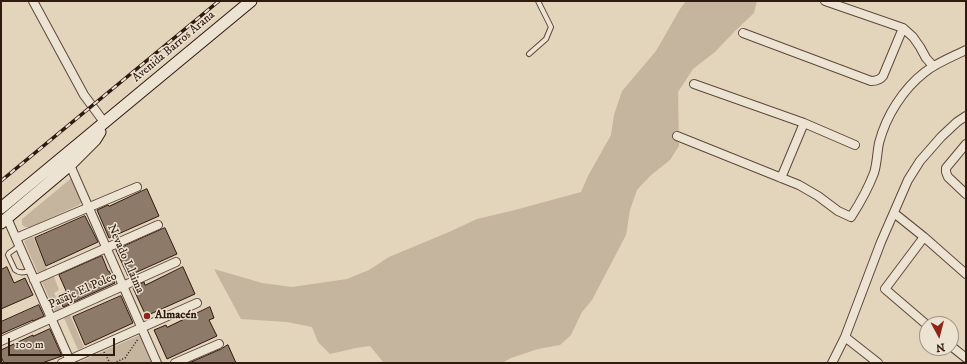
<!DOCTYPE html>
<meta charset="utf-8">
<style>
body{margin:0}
#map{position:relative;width:967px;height:364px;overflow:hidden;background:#e3d4bc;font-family:"IM FELL DW Pica",serif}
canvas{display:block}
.frame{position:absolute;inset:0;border:2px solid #30190e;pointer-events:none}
.north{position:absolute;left:919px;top:316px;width:40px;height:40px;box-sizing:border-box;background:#ede3d3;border:1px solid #a19284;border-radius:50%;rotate:173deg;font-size:11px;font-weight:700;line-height:16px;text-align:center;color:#30190e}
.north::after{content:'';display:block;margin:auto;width:14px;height:18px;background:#8f2418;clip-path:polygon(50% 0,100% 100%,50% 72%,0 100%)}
.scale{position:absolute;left:8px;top:338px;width:107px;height:18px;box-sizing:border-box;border:2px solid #30190e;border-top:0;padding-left:5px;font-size:12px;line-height:14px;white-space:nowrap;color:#30190e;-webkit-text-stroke:3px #ede3d3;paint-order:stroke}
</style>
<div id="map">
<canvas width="967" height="364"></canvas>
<div class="frame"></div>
<div class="north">N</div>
<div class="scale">100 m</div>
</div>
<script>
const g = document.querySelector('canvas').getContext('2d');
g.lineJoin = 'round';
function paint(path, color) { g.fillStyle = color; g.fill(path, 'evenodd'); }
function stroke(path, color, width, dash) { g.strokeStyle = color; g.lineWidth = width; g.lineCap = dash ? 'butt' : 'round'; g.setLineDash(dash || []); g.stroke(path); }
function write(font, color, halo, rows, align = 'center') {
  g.font = font + ' "IM FELL DW Pica",serif'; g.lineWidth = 3; g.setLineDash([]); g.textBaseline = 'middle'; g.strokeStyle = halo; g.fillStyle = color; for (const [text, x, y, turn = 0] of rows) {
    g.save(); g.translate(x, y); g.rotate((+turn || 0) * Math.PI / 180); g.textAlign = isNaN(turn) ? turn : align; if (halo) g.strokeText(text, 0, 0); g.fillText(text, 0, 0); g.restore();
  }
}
const green = new Path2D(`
 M 686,1 L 757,1 L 754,13 L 735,31 L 715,52 L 693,69 L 678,92 L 679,146 L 670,160 L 650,176 L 637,190 L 630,210 L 626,235 L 592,300 L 582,312 L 571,335 L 560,345 L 538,349 L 511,358 L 502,363 L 384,363 L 370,346 L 356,348 L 330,354 L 318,342 L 312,327 L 287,322 L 241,319 L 214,269 L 262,283 L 292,287 L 347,279 L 369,270 L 389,257 L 449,232 L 477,219 L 515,210 L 581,192 L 588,176 L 611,135 L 614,115 L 622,91 L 656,51 L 680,9 Z
 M 74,176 L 83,199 L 79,205 L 30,227 L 25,227 L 22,225 L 22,219 Z
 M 33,237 L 47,269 L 38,273 L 24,241 Z
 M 53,274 L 59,290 L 54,293 L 62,310 L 56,313 L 41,280 Z
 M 70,315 L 84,347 L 78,350 L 64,318 Z
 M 140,335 L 152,363 L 79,363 L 79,362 Z`);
const building = new Path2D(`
 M 147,189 L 159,216 L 109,238 L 97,210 L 108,205 L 109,206 Z
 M 85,216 L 98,242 L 46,266 L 35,238 Z
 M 165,228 L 177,254 L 128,276 L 116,250 Z
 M 102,256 L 108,271 L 109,271 L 115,283 L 63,307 L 59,296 L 67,293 L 59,275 Z
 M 7,267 L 14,283 L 25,278 L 33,295 L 1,309 L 1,270 Z
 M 183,267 L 195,294 L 146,316 L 133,288 L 144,282 L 145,285 Z
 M 121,296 L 133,323 L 85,345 L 73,317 Z
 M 39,305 L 44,316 L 33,321 L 33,320 L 1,334 L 1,322 Z
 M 210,307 L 214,318 L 209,320 L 217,336 L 167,359 L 154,330 L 166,325 L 167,327 Z
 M 50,329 L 62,356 L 42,363 L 4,363 L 1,357 L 1,350 L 33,335 L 33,336 Z
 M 228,345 L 236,363 L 189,363 L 221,349 Z`);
const path = new Path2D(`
 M 104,352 L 110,363
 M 114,363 L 125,358 L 138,339`);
const service = new Path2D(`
 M 529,54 L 546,39 L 551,27 L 538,1
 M 19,246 L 9,253 L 8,255 L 15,270 C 20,274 25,272 30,271`);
const minor = new Path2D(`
 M 33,1 L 84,95 L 104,122
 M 825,1 L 903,28 L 913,37 L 920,47 L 926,58 L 933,66
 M 743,33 L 871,81 C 876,81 880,80 883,76 L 903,28
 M 694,84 L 804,123 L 855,145
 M 677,136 L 799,185 L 818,196 L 838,211 L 851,217 C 860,203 868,189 874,173 C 877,164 877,153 879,143 C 886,116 903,89 925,72 C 938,62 952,57 966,50
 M 966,144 L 946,168 L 946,172 L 948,177 L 966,194
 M 70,165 L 157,363
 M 781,178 L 804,123
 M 894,213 L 924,237
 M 7,218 L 71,363
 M 16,238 L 137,187
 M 34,280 L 158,225
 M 927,325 L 885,289 L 924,237 L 966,274
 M 845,337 L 878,363
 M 1,341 L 176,262
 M 951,346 L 966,358
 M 62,363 L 197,303
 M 175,363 L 219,344
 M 832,363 L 845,337 L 881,242 L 908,180 L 920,161 L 941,137 L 957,122 L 966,116`);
const secondary = new Path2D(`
 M 1,208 L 251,1
 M 1,223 L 70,165 L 95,140 L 100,132`);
const rail = new Path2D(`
 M 1,181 L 219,1`);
const markers = [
 [147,316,4,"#8f2418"]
];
const streetNames = [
 ["Avenida Barros Arana",174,47,-40],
 ["Nevado Llaima",125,259,66],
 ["Pasaje El Poleo",83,291,-24]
];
const poiNames = [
 ["Almacén",155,316]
];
paint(green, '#c5b49e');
paint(building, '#8d7a68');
stroke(building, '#30190e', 1);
stroke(service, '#5d483a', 6);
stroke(minor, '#5d483a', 10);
stroke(secondary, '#30190e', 13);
stroke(path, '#30190e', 1.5, [1, 2]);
stroke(service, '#ede3d3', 4);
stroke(minor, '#ede3d3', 8);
stroke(secondary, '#ede3d3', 11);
stroke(rail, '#30190e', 3.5);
stroke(rail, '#ede3d3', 2, [6]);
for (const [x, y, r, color] of markers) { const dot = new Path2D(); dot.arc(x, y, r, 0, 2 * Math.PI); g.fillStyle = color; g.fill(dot); stroke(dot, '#ede3d3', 1.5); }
write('12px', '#30190e', '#ede3d3', streetNames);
write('bold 12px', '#30190e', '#ede3d3', poiNames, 'left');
</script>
